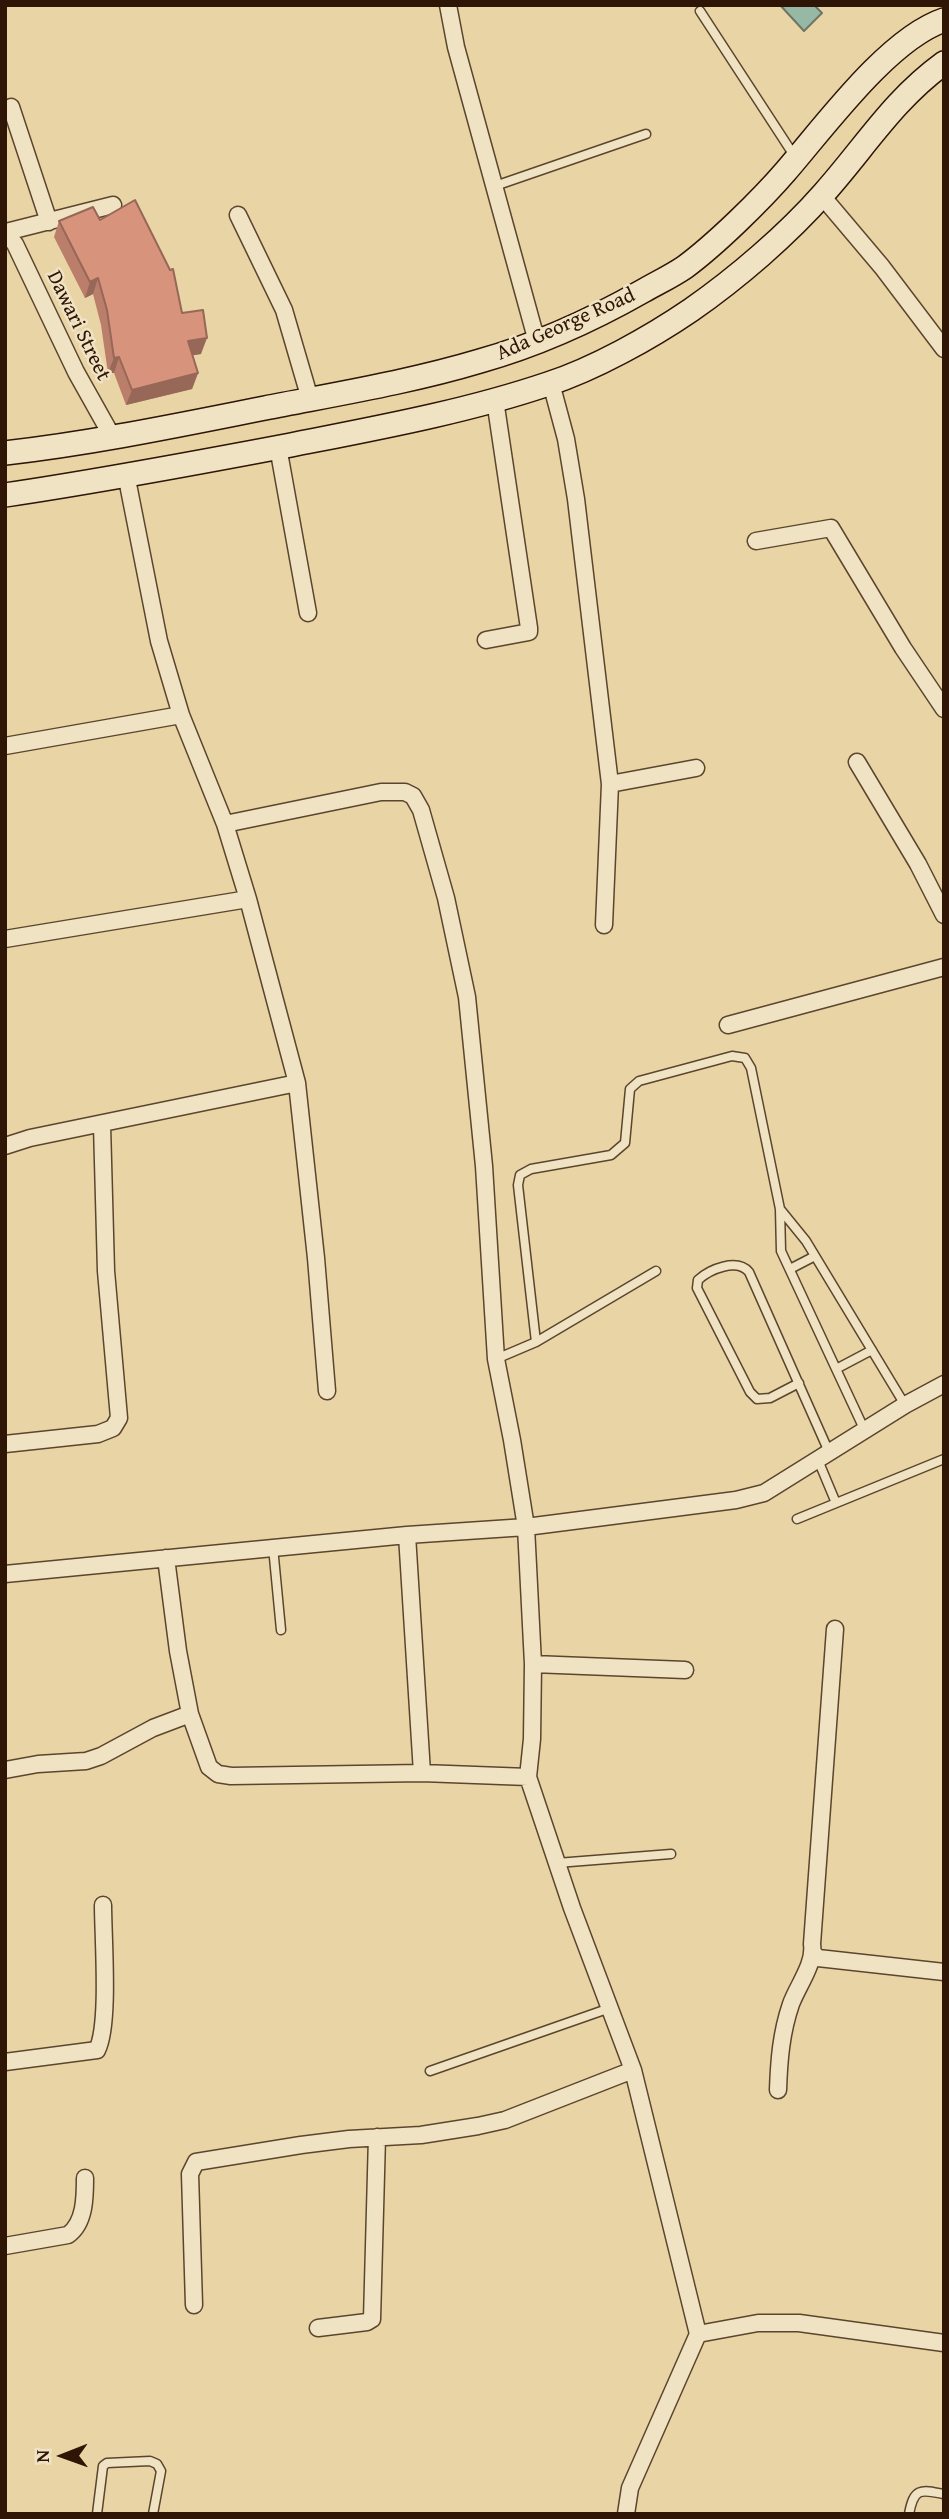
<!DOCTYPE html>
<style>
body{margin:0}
#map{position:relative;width:949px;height:2519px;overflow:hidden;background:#e8d4a5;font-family:"Gentium Book Plus",serif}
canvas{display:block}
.frame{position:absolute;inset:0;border:7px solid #2e1505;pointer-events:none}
.north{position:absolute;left:28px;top:2421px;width:70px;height:70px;-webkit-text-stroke:5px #f0e3c4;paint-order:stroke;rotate:269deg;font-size:19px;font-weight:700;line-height:28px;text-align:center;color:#2e1505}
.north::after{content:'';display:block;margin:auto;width:24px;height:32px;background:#2e1505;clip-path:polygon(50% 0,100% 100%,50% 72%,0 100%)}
</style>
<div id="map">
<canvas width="949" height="2519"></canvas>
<div class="frame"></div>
<div class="north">N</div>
</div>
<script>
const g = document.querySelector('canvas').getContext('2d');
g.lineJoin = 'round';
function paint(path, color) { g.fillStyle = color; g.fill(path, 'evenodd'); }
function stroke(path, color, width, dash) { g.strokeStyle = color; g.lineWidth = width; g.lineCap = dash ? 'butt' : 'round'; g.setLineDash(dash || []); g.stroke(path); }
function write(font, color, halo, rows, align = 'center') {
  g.font = font + ' "Gentium Book Plus",serif'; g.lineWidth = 5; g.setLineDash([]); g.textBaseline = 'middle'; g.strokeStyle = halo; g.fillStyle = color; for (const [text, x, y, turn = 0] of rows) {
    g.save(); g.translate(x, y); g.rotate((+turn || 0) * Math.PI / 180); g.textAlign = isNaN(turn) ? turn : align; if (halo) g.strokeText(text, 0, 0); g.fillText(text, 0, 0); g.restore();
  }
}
const water = new Path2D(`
 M 780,5 L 814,5 L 822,13 L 804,31 Z`);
const lane = new Path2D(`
 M 700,11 L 795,157
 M 495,186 L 646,134
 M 780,1209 L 806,1241 L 905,1405
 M 790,1269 L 815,1256
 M 536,1342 L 518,1185 L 520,1175 L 531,1169 L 611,1155 L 625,1143 L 630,1089 L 639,1081 L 732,1056 L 745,1058 L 751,1068 L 780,1209 L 781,1251 L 865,1431
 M 496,1359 L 536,1342 L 656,1271
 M 836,1369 L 872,1350
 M 799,1383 L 770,1398 L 757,1399 L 750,1392 L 697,1288 L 698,1280 C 710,1269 737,1258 749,1272 L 829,1452
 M 818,1460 L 836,1503
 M 797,1519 L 944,1459
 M 273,1547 L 281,1630
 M 557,1863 L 671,1854
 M 430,2071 L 610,2008
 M 97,2514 L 103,2466 L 107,2463 L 150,2461 L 157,2464 L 161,2471 L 153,2514
 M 909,2514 C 914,2488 920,2489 944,2494`);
const street = new Path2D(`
 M 448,5 L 456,47 L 537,342
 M 11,107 L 49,222
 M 822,196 L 882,267 L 944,349
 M 238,215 L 284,310 L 310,399
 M 5,232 L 15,244 L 76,372 L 113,438
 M 6,232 L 113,205
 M 551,383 L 566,439 L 576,499 L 610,784 L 604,925
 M 278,447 L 308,613
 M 126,474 L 159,641 L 181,715 L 225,824 L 248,899 L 297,1083 L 316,1258 L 327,1391
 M 756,541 L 831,528 L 903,648 L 944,709
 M 486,640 L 529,632 L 529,628 L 495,400
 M 5,746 L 181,715
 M 857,762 L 918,864 L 944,915
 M 610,784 L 696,768
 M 225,824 L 381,792 L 405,792 L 413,796 L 421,810 L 446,898 L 467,997 L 484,1166 L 496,1359 L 512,1440 L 526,1527 L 533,1664 L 532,1739 L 528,1777 L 572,1908 L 633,2070 L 698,2334 L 630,2488 L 626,2514
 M 5,939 L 248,899
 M 728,1025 L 944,967
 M 5,1146 L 30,1138 L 297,1083
 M 5,1444 L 98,1434 L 113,1428 L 119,1418 L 106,1271 L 102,1125
 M 407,1535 L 422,1773
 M 166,1558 L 178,1651 L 190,1714 L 209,1767 L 218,1774 L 231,1776 L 422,1773 L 528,1777
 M 5,1574 L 407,1535 L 526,1527 L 736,1500 L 764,1493 L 905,1405 L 944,1384
 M 533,1664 L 685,1670
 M 5,1770 L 38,1764 L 86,1761 L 101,1756 L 153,1728 L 190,1714
 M 813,1953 L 818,1958 L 944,1972
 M 5,2062 L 97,2050 C 110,2025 103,1938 103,1905
 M 778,2090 C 779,2061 781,2033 791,2004 C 798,1985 815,1964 812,1944 L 835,1629
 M 5,2246 L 68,2235 C 85,2223 85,2197 85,2178
 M 194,2305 L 190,2174 L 196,2162 L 301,2145 L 349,2139 L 421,2135 L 478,2126 L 505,2120 L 633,2070
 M 318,2328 L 367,2322 L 372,2319 L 377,2137
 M 698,2334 L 758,2323 L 799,2323 L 944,2343`);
const secondary = new Path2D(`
 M 5,453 C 93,443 179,425 265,408 C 336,394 410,382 480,361 C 537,345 592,320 643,291 C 657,283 672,276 685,267 C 716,244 761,200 786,171 C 825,126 888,39 944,20
 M 5,495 C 101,481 196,463 291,445 C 377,428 465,412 548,384 C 594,369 650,338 691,310 C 737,278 787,235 824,193 C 865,147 893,100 944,63`);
const wall = new Path2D(`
 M 100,220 L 182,313 L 201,354 L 192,355 L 198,373 L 192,389 L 126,405 L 114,373 L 108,373 L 101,325 L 93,294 L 85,298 L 54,237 L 59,221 Z`);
const shadedWall = new Path2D(`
 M 98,278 L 93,294 L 85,298 L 90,282 Z
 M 207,338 L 201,354 L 183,357 L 188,341 Z
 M 119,357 L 114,373 L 108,373 L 114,358 Z
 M 198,373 L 192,389 L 126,405 L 132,390 Z`);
const building = new Path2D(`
 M 135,200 L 170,270 L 173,269 L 182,313 L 203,310 L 207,338 L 188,341 L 198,373 L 132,390 L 119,357 L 114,358 L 107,310 L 98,278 L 90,282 L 59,221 L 93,207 L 100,220 Z`);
const streetNames = [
 ["Ada George Road",566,325,-24],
 ["Dawari Street",78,326,64]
];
paint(water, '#97b8a5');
stroke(water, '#6d7765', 2);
stroke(lane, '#5c452d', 11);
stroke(street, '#5c452d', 19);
stroke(secondary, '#2e1505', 26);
stroke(lane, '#f0e3c4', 8);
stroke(street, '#f0e3c4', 16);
stroke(secondary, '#f0e3c4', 23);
paint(wall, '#ba7e6b');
paint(shadedWall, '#976757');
paint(building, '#d8937c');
stroke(building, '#976757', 2);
write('21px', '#2e1505', '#f0e3c4', streetNames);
</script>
